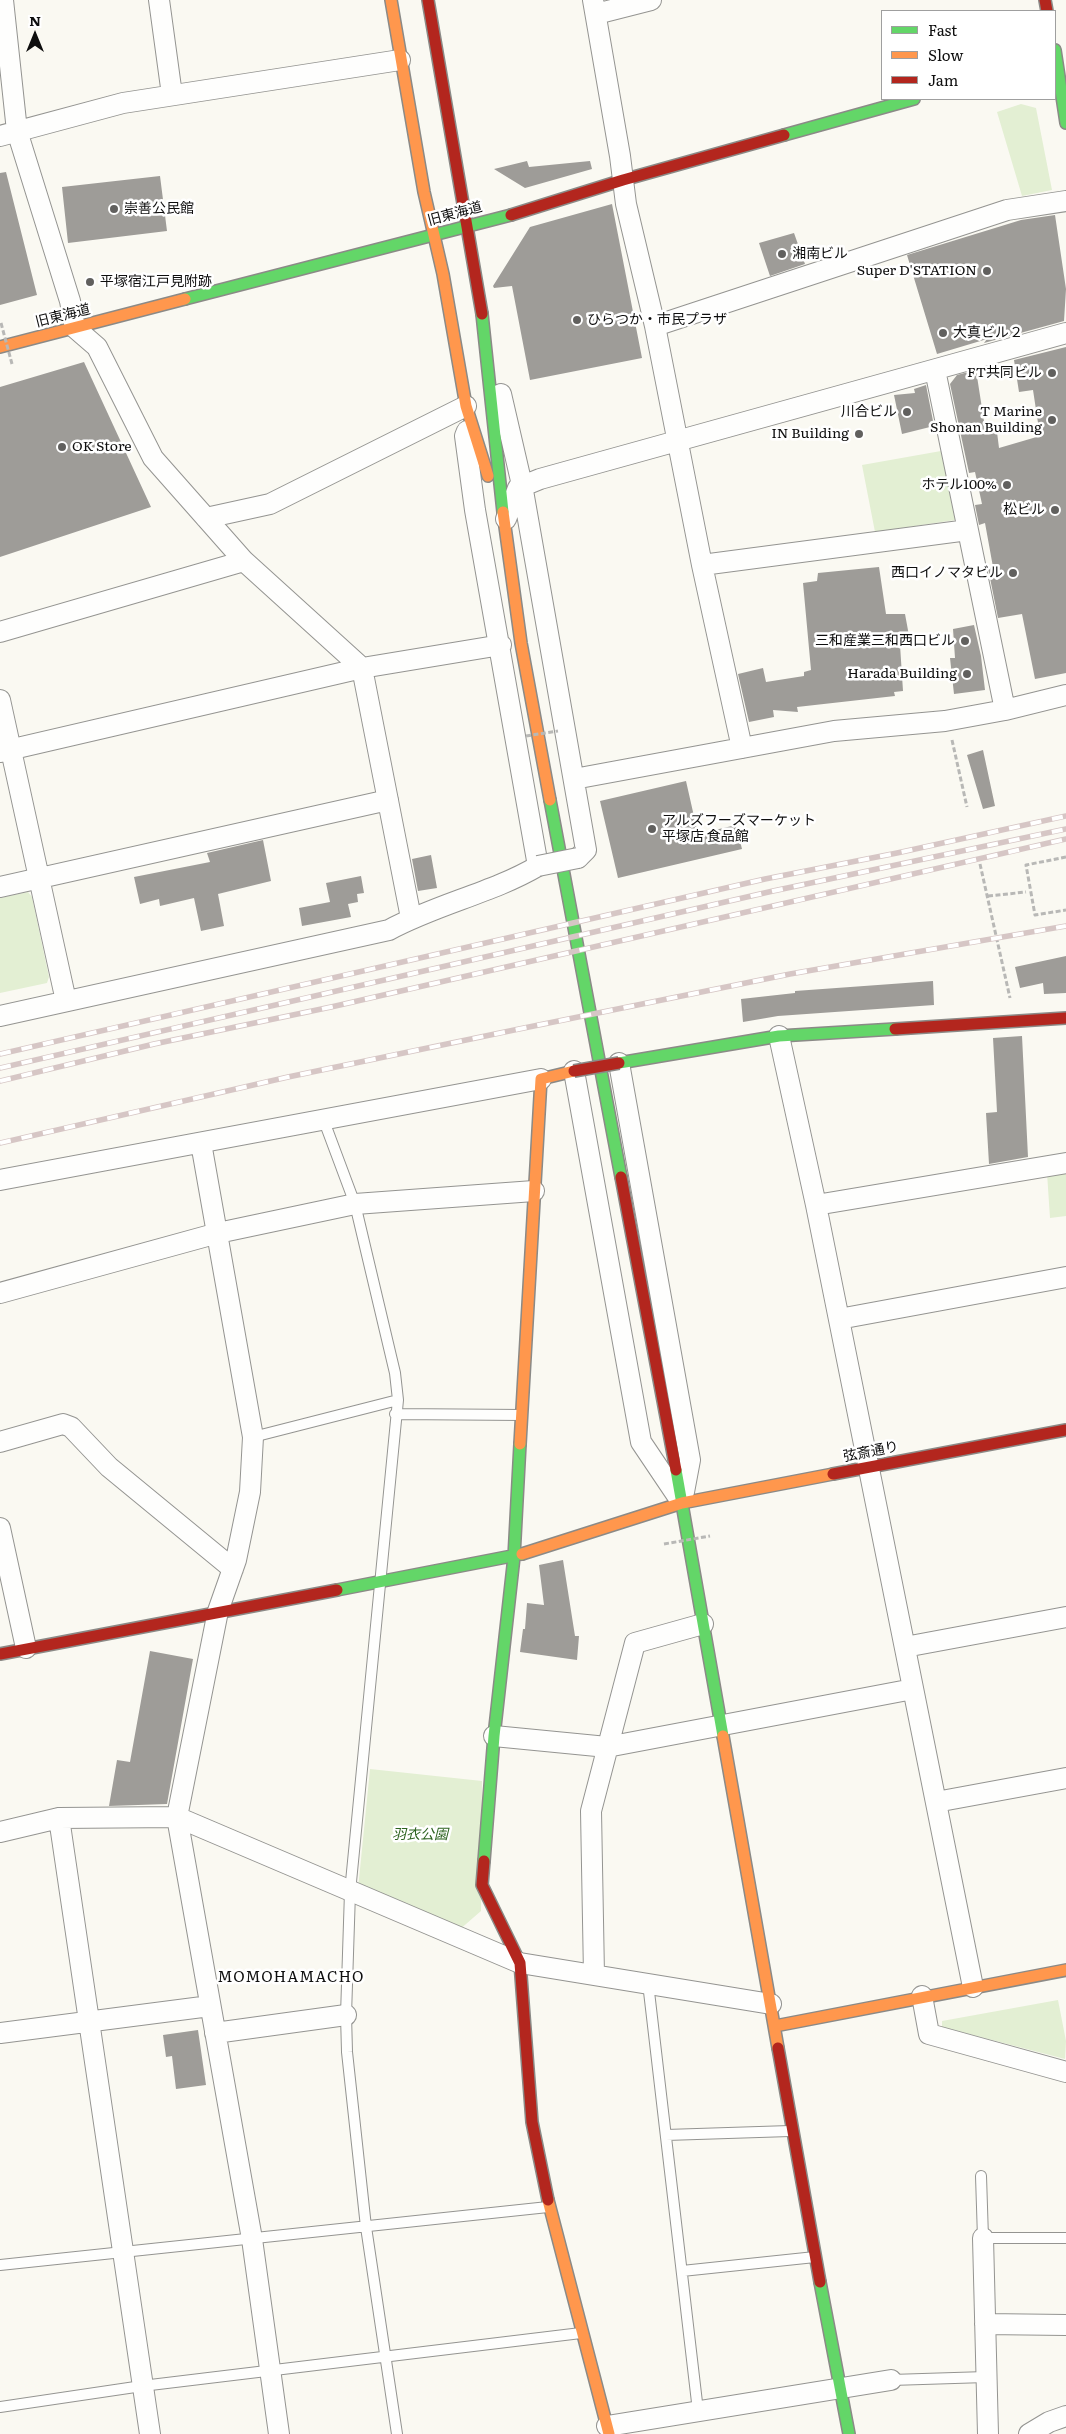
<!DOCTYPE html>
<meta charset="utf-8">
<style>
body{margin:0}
#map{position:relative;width:1066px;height:2434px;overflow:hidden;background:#faf9f2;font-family:Literata,serif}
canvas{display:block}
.legend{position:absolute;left:881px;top:10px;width:175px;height:90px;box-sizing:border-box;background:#fff;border:1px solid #9f9f9f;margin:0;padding:6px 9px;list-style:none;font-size:15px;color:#0e0e0e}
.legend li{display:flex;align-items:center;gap:10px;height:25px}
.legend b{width:25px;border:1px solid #9f9f9f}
.north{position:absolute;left:10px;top:10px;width:50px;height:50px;-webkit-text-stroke:4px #fff;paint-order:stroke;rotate:0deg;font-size:14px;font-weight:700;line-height:20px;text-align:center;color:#0e0e0e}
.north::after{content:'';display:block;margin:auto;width:18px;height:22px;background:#0e0e0e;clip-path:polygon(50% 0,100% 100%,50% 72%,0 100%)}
</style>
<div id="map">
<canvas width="1066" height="2434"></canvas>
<ul class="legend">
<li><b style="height:6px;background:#63d668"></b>Fast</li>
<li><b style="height:6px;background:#ff974d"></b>Slow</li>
<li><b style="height:6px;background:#b3261e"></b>Jam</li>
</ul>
<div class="north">N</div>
</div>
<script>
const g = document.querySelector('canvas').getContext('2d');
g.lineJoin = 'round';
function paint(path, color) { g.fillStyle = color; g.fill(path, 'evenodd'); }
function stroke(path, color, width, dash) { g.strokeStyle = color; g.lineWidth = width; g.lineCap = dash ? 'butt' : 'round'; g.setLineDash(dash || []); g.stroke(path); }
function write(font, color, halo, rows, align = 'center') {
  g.font = font + ' Literata,"Noto Sans JP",serif'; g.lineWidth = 5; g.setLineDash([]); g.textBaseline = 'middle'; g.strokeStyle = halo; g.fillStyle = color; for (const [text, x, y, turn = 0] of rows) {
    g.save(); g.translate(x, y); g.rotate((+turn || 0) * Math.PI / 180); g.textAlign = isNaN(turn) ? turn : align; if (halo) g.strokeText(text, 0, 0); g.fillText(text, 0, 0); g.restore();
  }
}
const green = new Path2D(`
 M 1021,104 L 1036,108 L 1052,190 L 1022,196 L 997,112 Z
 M 941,451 L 955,520 L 875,532 L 862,465 Z
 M 28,892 L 32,897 L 49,977 L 47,983 L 0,993 L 0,898 Z
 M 1066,1170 L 1066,1216 L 1050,1218 L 1047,1173 Z
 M 370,1769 L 482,1781 L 481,1911 L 458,1931 L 358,1889 Z
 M 1058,2000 L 1066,2041 L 1065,2059 L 942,2027 L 942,2021 Z`);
const building = new Path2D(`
 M 527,161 L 529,167 L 590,161 L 592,169 L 525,188 L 494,169 Z
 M 6,172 L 37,295 L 0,305 L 0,173 Z
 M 160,176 L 167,231 L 68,243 L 62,187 Z
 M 612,204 L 642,358 L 530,380 L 512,286 L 494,288 L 493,286 L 530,227 Z
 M 1055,215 L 1066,289 L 1064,321 L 984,343 L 987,339 L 937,354 L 907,255 L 1021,220 Z
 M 794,233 L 805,264 L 770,276 L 759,243 Z
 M 1066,347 L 1066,673 L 1035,679 L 1022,614 L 998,618 L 988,568 L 993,567 L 985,523 L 979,525 L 975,505 L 982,504 L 975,472 L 969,473 L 950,384 L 957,375 L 976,370 L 986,434 L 997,432 L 999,448 L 1040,436 L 1033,390 L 1019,392 L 1014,360 Z
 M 84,362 L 151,507 L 0,557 L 0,387 Z
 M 926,385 L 934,426 L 902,434 L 894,395 L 915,393 L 914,389 Z
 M 879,567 L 886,614 L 905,614 L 910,641 L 900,645 L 903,691 L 894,692 L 895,696 L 797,707 L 798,712 L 773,710 L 774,717 L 749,722 L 738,674 L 763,668 L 766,682 L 804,676 L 804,672 L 811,670 L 803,583 L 817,581 L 818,573 Z
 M 974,625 L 981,656 L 985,690 L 954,694 L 950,658 L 955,658 L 953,629 Z
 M 983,750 L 995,806 L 983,809 L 967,755 Z
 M 686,781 L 698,834 L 736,825 L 742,849 L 618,878 L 600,801 Z
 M 263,840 L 271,881 L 218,894 L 224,926 L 201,931 L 194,898 L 160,906 L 159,899 L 140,904 L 134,877 L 210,862 L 207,853 Z
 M 431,855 L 437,888 L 418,891 L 412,859 Z
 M 361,876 L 364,893 L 357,894 L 358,902 L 348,904 L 351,917 L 302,926 L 299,908 L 330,902 L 326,883 Z
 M 1066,956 L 1066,993 L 1044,994 L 1043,983 L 1020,988 L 1015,967 Z
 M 933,981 L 934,1005 L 778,1016 L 743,1022 L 741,999 L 795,993 L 795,991 Z
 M 1022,1036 L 1028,1157 L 989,1164 L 986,1113 L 997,1112 L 993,1038 Z
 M 563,1560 L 575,1636 L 579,1636 L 577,1660 L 520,1652 L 523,1629 L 525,1629 L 527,1603 L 544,1605 L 539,1565 Z
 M 150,1651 L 193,1659 L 167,1804 L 109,1806 L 117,1760 L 130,1762 Z
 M 198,2030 L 206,2085 L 176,2089 L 172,2056 L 166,2057 L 163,2035 Z`);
const path = new Path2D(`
 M 952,740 L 967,807
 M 1066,857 L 1026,865 L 1035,915 L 1066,910
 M 980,864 L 1010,998
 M 988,896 L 1026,892`);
const lane = new Path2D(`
 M 324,1121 L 355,1204 L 395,1373 L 398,1400 L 350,1892 L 346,2015 L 347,2052 L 366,2227 L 397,2434
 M 395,1414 L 522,1415
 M 253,1437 L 398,1400
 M 648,1983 L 698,2411
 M 666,2135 L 790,2131
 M 981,2176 L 983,2238 L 1066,2238
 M 0,2265 L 548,2207
 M 682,2271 L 815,2257
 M 891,2380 L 986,2377
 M 0,2407 L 142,2386 L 581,2333`);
const street = new Path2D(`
 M 3,0 L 17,131 L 70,301 L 75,328 L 97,347 L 153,458 L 244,561 L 362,668 L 411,918
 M 159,0 L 172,95
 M 593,0 L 620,156 L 626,204 L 655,326 L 702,565 L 742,748
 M 596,14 L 651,0
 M 0,136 L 123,103 L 400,60
 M 655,326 L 1007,210 L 1066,201
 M 935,370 L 1005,710
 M 501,394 L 522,485 L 586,850 L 578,858
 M 206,518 L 270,504 L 466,406
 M 506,519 L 518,488 L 540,479 L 1066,333
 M 702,565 L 968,530
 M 0,632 L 244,561
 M 0,700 L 66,1001
 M 0,752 L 362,668 L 501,645
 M 574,779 L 834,731 L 945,721 L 1005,710 L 1066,695
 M 0,887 L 388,800
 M 0,1016 L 389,930 C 437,904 492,893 538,866 L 475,510 L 465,436 L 467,431
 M 779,1036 L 816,1205 L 973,1987
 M 619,1063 L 690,1460 L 684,1492
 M 574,1071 L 641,1442 L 678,1497
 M 201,1143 L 253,1437 L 250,1492 L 236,1560 L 218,1611 L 177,1817 L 252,2239 L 279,2434
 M 0,1180 L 541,1079
 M 816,1205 L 1066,1163
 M 0,1293 L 218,1233 L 355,1204 L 534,1191
 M 839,1319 L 1066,1277
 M 0,1442 L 63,1424 L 71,1427 L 109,1467 L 233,1569
 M 0,1528 L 26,1648
 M 905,1647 L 1066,1617
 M 494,1736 L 607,1747 L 913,1689
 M 936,1802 L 1066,1778
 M 59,1818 L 150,2434
 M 0,1832 L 59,1818 L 177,1817 L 520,1963 L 771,2004
 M 594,1975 L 591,1811 L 635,1643 L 703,1624
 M 922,1996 L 929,2034 L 1066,2072
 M 0,2033 L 210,2006
 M 215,2033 L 346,2015
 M 983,2238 L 988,2434
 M 985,2324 L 1066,2325
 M 607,2426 L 891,2380
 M 1029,2434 L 1049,2422 L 1066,2416`);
const fast = new Path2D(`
 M 1055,50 L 1066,123
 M 784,135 L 914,99
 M 185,299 L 511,215
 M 482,314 L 503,512
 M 550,800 L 621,1177
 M 619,1063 L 779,1036 L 895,1029
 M 676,1470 L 723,1736
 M 337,1590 L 522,1554
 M 484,1861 L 494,1736 L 514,1557 L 520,1444
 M 820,2282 L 849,2434`);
const slow = new Path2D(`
 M 391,0 L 424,192 L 443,274 L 466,406 L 488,476
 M 0,347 L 185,299
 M 503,512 L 521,643 L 550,800
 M 520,1444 L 541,1079 L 574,1071
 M 522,1554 L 682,1503 L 833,1474
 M 723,1736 L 778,2048
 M 775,2026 L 1066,1970
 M 548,2200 L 609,2434`);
const jam = new Path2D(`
 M 428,0 L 482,314
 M 1045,0 L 1047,11
 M 511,215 L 623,180 L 784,135
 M 895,1029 L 1066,1018
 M 621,1177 L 676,1470
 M 833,1474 L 1066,1430
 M 0,1654 L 337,1590
 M 484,1861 L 482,1885 L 520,1963 L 532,2122 L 548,2200
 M 778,2048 L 820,2282`);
const rail = new Path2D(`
 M 0,1054 L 765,879 L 897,853 L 1066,816
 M 0,1068 L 773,891 L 1066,829
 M 0,1081 L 154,1044 L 331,1007 L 1066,839
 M 0,1143 L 288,1077 L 519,1029 L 790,974 L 1066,926`);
const pathBridge = new Path2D(`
 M 1,323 L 12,364
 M 526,736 L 558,731
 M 664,1544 L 710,1536`);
const streetBridge = new Path2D(`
 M 538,866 L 578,858`);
const jamBridge = new Path2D(`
 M 574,1071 L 619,1063`);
const markers = [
 [114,209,5,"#61605e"],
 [782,254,5,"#61605e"],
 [987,271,5,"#61605e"],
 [90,282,5,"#61605e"],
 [577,320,5,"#61605e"],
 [943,333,5,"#61605e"],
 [1052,373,5,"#61605e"],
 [907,412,5,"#61605e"],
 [1052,420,5,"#61605e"],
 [859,434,5,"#61605e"],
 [62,447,5,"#61605e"],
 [1007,485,5,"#61605e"],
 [1055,510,5,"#61605e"],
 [1013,573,5,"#61605e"],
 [965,641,5,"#61605e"],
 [967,674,5,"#61605e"],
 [652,829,5,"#61605e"]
];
const poiNames = [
 ["崇善公民館",124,209,"left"],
 ["湘南ビル",792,254,"left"],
 ["Super D'STATION",977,271],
 ["平塚宿江戸見附跡",100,282,"left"],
 ["ひらつか・市民プラザ",587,320,"left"],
 ["大真ビル２",953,333,"left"],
 ["FT共同ビル",1042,373],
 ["川合ビル",897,412],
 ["T Marine",1042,412],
 ["Shonan Building",1042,428],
 ["IN Building",849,434],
 ["OK Store",72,447,"left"],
 ["ホテル100%",997,485],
 ["松ビル",1045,510],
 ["西口イノマタビル",1003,573],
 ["三和産業三和西口ビル",955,641],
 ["Harada Building",957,674],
 ["アルズフーズマーケット",662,821,"left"],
 ["平塚店 食品館",662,837,"left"]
];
const streetNames = [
 ["旧東海道",455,214,-15],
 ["旧東海道",63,316,-14],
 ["弦斎通り",871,1452,-11]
];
const parkNames = [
 ["羽衣公園",420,1835]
];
const neighbourhoodNames = [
 ["MOMOHAMACHO",291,1978]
];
paint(green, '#e3efd3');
paint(building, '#9e9c98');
stroke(lane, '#949491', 12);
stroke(street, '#949491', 22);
stroke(fast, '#8b8a87', 14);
stroke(slow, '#8b8a87', 14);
stroke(jam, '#8b8a87', 14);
stroke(path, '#b8b8b6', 3, [5, 2.5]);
stroke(lane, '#fefefd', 10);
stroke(street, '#fefefd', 20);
stroke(fast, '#63d668', 11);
stroke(slow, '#ff974d', 11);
stroke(jam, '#b3261e', 11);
stroke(rail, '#d6c6c5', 5.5);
stroke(rail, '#fff', 4, [11]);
stroke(streetBridge, '#949491', 22, []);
stroke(jamBridge, '#8b8a87', 14, []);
stroke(pathBridge, '#b8b8b6', 3, [5, 2.5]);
stroke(streetBridge, '#fefefd', 20);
stroke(jamBridge, '#b3261e', 11);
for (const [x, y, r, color] of markers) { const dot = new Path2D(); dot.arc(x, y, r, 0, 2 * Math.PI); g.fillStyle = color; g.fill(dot); stroke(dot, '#fff', 2); }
write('14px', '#0e0e0e', '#fff', poiNames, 'right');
write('14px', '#0e0e0e', '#fff', streetNames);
write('italic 14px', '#2d6320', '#fff', parkNames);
g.letterSpacing = '1px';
write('15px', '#0e0e0e', '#fff', neighbourhoodNames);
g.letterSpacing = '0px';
</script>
